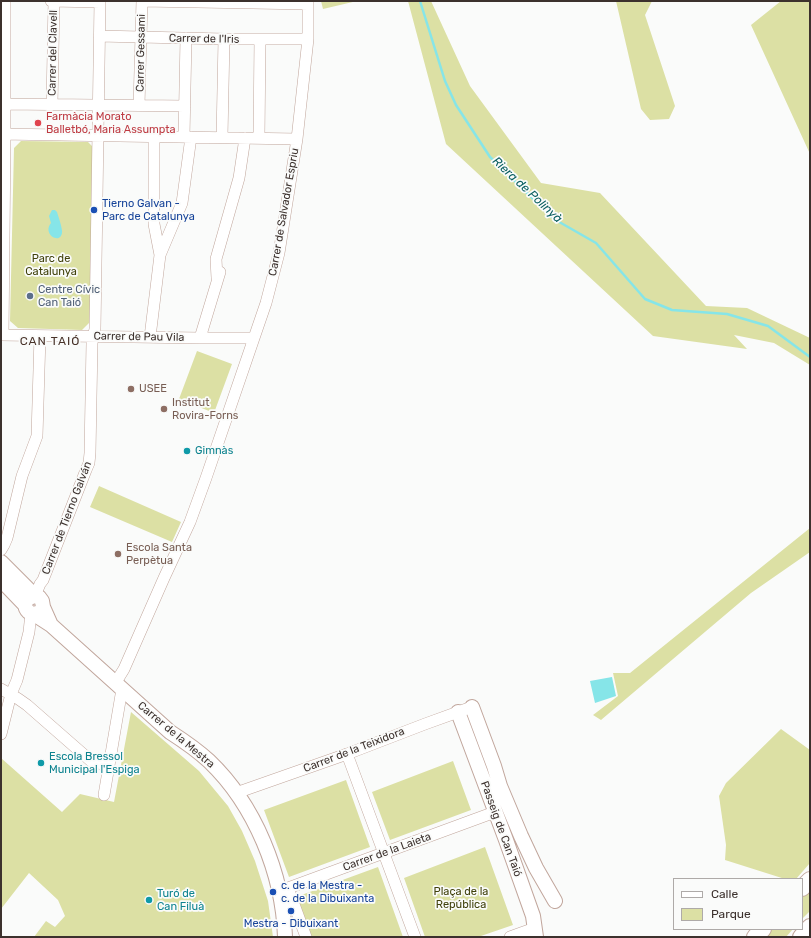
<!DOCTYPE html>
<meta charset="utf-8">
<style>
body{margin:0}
#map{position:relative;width:811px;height:938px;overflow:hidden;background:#fafbfa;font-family:Rubik,sans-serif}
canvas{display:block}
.frame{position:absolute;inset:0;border:2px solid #3c312d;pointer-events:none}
.legend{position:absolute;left:673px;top:878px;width:130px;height:52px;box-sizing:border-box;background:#fafbfa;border:1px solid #aeaaa8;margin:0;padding:5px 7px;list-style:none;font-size:12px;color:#3c312d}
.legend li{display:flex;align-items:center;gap:8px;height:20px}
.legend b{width:20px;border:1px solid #aeaaa8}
</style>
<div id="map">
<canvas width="811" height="938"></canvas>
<div class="frame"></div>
<ul class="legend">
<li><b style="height:5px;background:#fff"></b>Calle</li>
<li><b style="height:11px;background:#dce0a4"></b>Parque</li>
</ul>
</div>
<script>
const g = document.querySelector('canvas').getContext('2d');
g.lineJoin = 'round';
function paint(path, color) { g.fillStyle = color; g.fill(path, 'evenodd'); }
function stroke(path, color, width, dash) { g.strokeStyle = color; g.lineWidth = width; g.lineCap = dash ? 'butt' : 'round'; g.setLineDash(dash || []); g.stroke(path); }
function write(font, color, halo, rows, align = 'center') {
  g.font = font + ' Rubik,sans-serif'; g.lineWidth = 3.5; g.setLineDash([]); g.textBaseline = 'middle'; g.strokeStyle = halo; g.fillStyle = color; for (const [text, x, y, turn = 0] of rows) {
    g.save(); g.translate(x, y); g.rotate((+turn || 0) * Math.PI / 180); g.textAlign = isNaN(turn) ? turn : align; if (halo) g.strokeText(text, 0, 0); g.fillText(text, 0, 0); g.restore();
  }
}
const green = new Path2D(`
 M 321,1 L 357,1 L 323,9 Z
 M 408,1 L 431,1 L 470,86 L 541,183 L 600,193 L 706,306 L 747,308 L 810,338 L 810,365 L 774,343 L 734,335 L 747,349 L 653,336 L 446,144 Z
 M 616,1 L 652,1 L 645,15 L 675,106 L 669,119 L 650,120 L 641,109 Z
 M 781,1 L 810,1 L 810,154 L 751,25 Z
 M 21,141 L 88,142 L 94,148 L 90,322 L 82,330 L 18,328 L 10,321 L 14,148 Z
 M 197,351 L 232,364 L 214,413 L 179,399 Z
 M 99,486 L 181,522 L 172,542 L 90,507 Z
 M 810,528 L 810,552 L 751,593 L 601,720 L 593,715 L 618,696 L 613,673 L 630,673 Z
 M 131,712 L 199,771 L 228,806 L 242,831 L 255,861 L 268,901 L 273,937 L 34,937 L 46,921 L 55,927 L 65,916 L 58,900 L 29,873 L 1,909 L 1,758 L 62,812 L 80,794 L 114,802 Z
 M 781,729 L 810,750 L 810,863 L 796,879 L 785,879 L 725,860 L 726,845 L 719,796 L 726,783 Z
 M 453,761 L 471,810 L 390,840 L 372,792 Z
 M 346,780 L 370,847 L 289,877 L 264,810 Z
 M 485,847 L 513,925 L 478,937 L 425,937 L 404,878 Z
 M 378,867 L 403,937 L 311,937 L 296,897 Z
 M 810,886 L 810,911 L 802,919 L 802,895 Z
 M 770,929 L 793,929 L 786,937 L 762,937 Z`);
const water = new Path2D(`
 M 52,210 L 55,210 L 57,212 C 58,215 63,230 62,233 C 60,245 42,234 51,223 L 49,216 Z
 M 612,677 L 616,696 L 595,703 L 590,681 Z`);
const stream = new Path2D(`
 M 420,1 L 445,81 L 456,105 L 490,157 L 554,219 L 596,243 L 645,299 L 672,310 L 727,314 L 768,326 L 810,357`);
const minor = new Path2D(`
 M 51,1 L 100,2
 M 142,1 L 308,4
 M 99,36 L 224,39 L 308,39
 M 5,104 L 185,106
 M 52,104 L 54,1
 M 139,105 L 142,1
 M 1,134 L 297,139
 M 184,137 L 186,38
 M 222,137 L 224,39
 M 259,138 L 260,39
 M 160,255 L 182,203 L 191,137
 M 217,278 L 216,259 L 239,178 L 245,138
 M 1,335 L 200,338 L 254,338
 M 3,335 L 5,139 L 5,1
 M 150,337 L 160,255 L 154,224 L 154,137
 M 200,338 L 220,272
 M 1,550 L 4,545 L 7,538 L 22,476 L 37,436 L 40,336
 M 35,596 L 40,584 L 43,580 L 86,470 L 89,463 L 90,453 L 92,343 L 95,329 L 100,1
 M 116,682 L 124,669 L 164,578 L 190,522 L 206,478 L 266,303 L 279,253 L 297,139 L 308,39 L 308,1
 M 1,689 L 17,698 L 27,705 L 91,761 L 109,766
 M 1,734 L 11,694 L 17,680 L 29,632 L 31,613
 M 347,754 L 415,937
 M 236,793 L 347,754 L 425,724 L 472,707
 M 104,795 L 122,689
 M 288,888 L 306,937
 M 280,891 L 495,812
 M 510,937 L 535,928`);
const major = new Path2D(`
 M 1,562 L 35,596 L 39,597 L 42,601 L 43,607 L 51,625
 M 1,580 L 25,605
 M 35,596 C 17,599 27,621 41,611
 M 34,614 L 51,625 L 170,732 C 184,741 197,750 209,761 C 255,805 283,874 285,937
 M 472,707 L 494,766 L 500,786 L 521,836 L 536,868 L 555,901
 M 458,712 L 506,840 L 533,916 L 536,937`);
const highway = new Path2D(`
 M 802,888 L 810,880
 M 755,937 L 763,929
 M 801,937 L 810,927`);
const markers = [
 [38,123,4,"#e0444e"],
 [94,210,4,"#1a4fb4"],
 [30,296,4,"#5c6f8a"],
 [131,389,4,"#8d6e63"],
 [164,409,4,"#8d6e63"],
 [187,451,4,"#0f9aa8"],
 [118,554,4,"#8d6e63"],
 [41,763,4,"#0f9aa8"],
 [273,892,4,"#1a4fb4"],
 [149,900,4,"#0f9aa8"],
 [291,911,4,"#1a4fb4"]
];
const streetNames = [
 ["Carrer de l'Iris",204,39,1],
 ["Carrer del Clavell",53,53,-89],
 ["Carrer Gessami",141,53,-89],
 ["Carrer de Salvador Espriu",284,212,-80],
 ["Carrer de Pau Vila",139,337,1],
 ["Carrer de Tierno Galván",67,518,-69],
 ["Carrer de la Mestra",176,735,40],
 ["Carrer de la Teixidora",354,750,-21],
 ["Passeig de Can Taió",501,829,70],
 ["Carrer de la Laieta",387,852,-20]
];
const healthNames = [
 ["Farmàcia Morato",46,117],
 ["Balletbó, Maria Assumpta",46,130]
];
const transitNames = [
 ["Tierno Galvan -",102,204],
 ["Parc de Catalunya",102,217],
 ["c. de la Mestra -",281,886],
 ["c. de la Dibuixanta",281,899],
 ["Mestra - Dibuixant",291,924,"center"]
];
const parkNames = [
 ["Parc de",51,259],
 ["Catalunya",51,272],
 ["Plaça de la",461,892],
 ["República",461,905]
];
const serviceNames = [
 ["Centre Cívic",38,290],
 ["Can Taió",38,303]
];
const educationNames = [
 ["USEE",139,389],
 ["Institut",172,403],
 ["Rovira-Forns",172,416],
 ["Escola Santa",126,548],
 ["Perpètua",126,561]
];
const cultureNames = [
 ["Gimnàs",195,451],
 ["Escola Bressol",49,757],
 ["Municipal l'Espiga",49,770],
 ["Turó de",157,894],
 ["Can Filuà",157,907]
];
const waterNames = [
 ["Riera de Polinyà",527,190,43]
];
const neighbourhoodNames = [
 ["CAN TAIÓ",50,342]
];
paint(green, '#dce0a4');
paint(water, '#86e5e8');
stroke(stream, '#86e5e8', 2.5);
stroke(minor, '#c1a69c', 12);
stroke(major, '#c1a69c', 16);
stroke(highway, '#c1a69c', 18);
stroke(minor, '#fff', 11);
stroke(major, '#fff', 14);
stroke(highway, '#fff', 16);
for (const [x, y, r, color] of markers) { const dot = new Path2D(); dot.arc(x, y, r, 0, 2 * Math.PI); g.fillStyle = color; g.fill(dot); stroke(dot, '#fafbfa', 1.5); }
write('11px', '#3c312d', '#fafbfa', streetNames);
write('11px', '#be3a42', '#fafbfa', healthNames, 'left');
write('11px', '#164399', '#fafbfa', transitNames, 'left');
write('11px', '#41420c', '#fafbfa', parkNames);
write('11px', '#4e5e75', '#fafbfa', serviceNames, 'left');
write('11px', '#785e54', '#fafbfa', educationNames, 'left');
write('11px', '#0d838f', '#fafbfa', cultureNames, 'left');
write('italic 12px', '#095e60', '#fafbfa', waterNames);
g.letterSpacing = '1px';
write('12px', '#473128', '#fafbfa', neighbourhoodNames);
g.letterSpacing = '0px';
</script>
